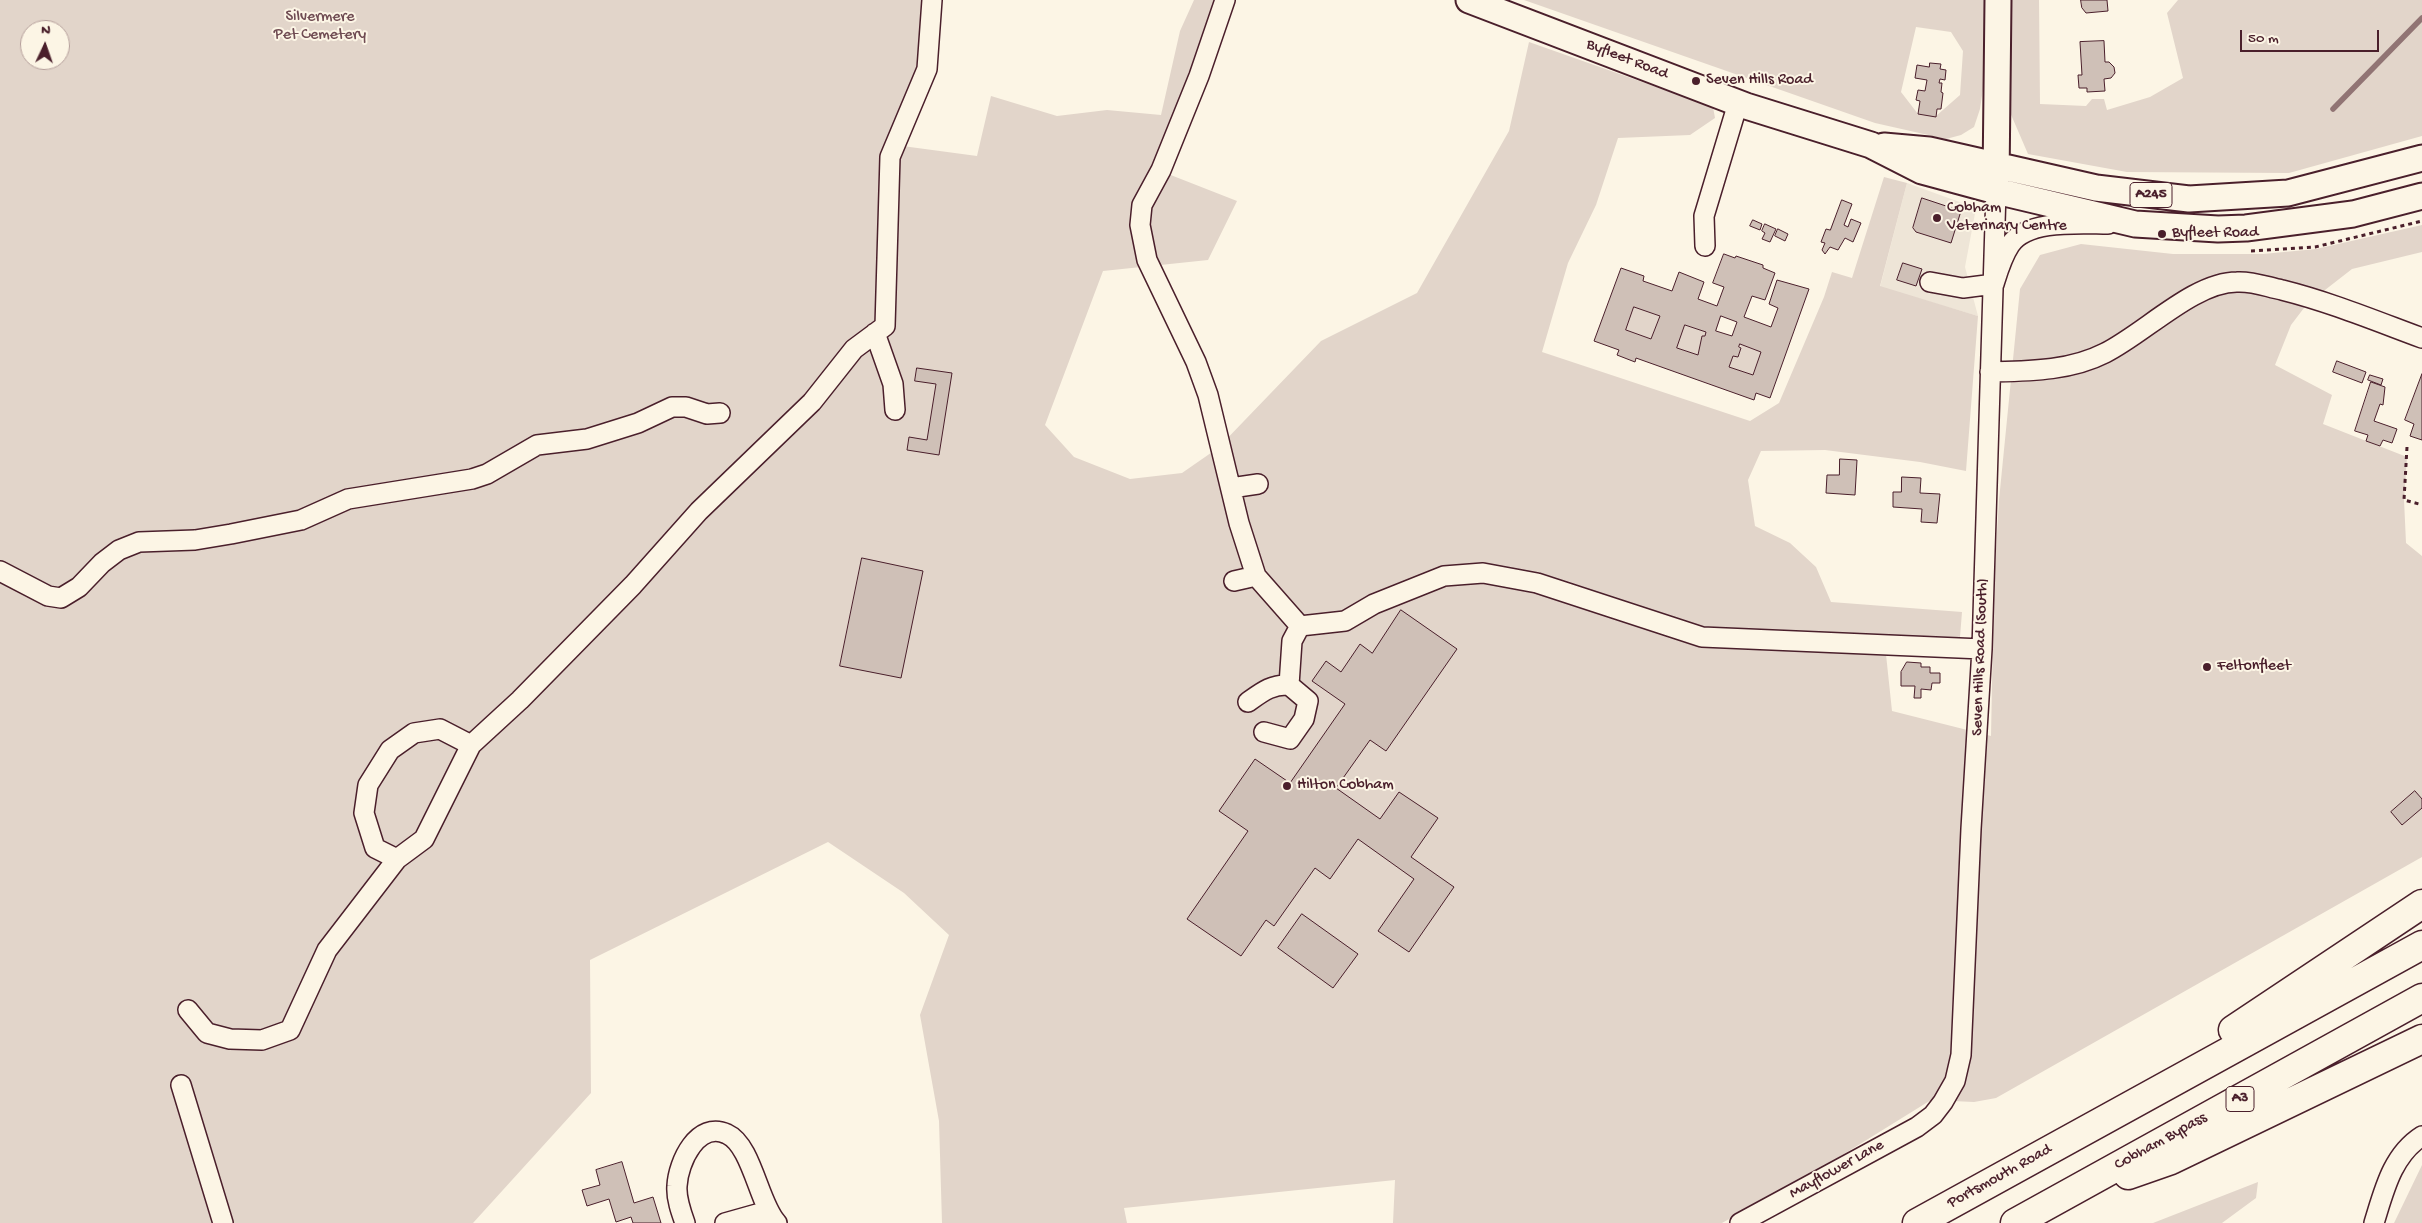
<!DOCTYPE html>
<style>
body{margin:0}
#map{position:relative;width:2422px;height:1223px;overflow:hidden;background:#fcf5e5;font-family:"Gochi Hand",sans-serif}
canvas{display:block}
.north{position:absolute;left:20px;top:20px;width:50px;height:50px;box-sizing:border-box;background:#fcf5e5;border:1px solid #b59f9b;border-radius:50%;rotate:3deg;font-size:14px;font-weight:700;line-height:20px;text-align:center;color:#4a1f2b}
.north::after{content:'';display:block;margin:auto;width:18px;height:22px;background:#4a1f2b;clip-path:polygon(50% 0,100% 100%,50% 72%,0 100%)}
.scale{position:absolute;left:2240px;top:30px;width:139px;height:22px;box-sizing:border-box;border:2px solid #4a1f2b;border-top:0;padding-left:6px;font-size:15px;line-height:18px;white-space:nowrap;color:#4a1f2b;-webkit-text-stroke:4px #fcf5e5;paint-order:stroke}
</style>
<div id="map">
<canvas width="2422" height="1223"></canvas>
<div class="north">N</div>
<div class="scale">50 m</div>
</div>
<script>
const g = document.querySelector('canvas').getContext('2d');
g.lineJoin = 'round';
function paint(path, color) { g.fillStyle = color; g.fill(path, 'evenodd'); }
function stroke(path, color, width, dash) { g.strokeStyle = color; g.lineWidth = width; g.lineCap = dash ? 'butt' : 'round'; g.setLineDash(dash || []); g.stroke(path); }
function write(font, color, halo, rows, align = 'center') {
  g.font = font + ' "Gochi Hand",sans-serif'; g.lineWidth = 4; g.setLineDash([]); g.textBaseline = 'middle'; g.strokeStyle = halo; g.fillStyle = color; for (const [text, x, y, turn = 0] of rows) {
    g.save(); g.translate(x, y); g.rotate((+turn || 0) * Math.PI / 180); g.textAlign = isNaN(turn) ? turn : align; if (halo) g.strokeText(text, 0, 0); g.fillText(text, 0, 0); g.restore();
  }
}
const built = new Path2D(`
 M 1907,183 L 1976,208 L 1965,267 L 1978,316 L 1880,287 Z`);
const green = new Path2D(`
 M 0,0 L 926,0 L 927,69 L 895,145 L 977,156 L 991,96 L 1057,116 L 1107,110 L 1161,115 L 1180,31 L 1194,0 L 1223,0 L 1220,10 L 1216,55 L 1163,172 L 1237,201 L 1208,260 L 1103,271 L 1045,425 L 1074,457 L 1130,479 L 1182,473 L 1218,448 L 1321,341 L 1417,293 L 1509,131 L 1529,42 L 1713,107 L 1715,118 L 1690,135 L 1618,138 L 1596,205 L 1568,263 L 1542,352 L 1750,421 L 1779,403 L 1824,297 L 1832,272 L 1852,278 L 1884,177 L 1907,183 L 1880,286 L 1978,316 L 1966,471 L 1920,462 L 1825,450 L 1761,451 L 1748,480 L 1755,526 L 1790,543 L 1816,567 L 1831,602 L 1962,612 L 1960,637 L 1885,645 L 1892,711 L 1991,736 L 1994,582 L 1999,500 L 2020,289 L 2040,255 L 2081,244 L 2173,254 L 2263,254 L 2316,249 L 2422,225 L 2422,252 L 2352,269 L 2307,304 L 2291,325 L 2275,365 L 2332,395 L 2323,424 L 2407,457 L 2404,500 L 2406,543 L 2422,556 L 2422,857 L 1996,1098 L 1974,1102 L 1931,1100 L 1831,1162 L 1722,1223 L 1393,1223 L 1395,1180 L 1124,1208 L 1127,1223 L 942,1223 L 939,1121 L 920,1015 L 949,935 L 904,893 L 828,842 L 590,960 L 591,1093 L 473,1223 L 0,1223 ZM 30,30 L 60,30 L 60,60 L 30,60 Z
 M 1524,0 L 1996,0 L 1980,109 L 1974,127 L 1961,135 L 1946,139 L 1875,123 ZM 1916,27 L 1951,32 L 1963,51 L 1960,95 L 1936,116 L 1918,114 L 1901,92 Z
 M 2008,0 L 2039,0 L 2040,104 L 2086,106 L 2092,99 L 2104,99 L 2107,110 L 2150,97 L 2183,78 L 2167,13 L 2178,0 L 2422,0 L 2422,136 L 2289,173 L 2127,172 L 2028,154 L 2006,103 Z
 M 1634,307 L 1660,316 L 1651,339 L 1626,330 Z
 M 1685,325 L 1706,332 L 1705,336 L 1702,336 L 1698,355 L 1677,348 Z
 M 1740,344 L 1761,352 L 1753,375 L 1729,367 L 1733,356 L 1738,357 L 1741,348 Z
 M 2422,1165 L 2422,1223 L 2394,1223 L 2395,1221 Z
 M 2258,1182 L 2256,1198 L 2222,1223 L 2153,1223 Z`);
const stream = new Path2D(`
 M 2333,109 L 2422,18`);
const building = new Path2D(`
 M 2081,0 L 2107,0 L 2108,11 L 2086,13 L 2082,8 Z
 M 2104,41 L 2105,62 L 2109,62 L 2114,67 L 2115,73 L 2111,78 L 2104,79 L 2105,91 L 2087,92 L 2087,88 L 2079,88 L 2078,75 L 2082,75 L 2080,42 Z
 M 1930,63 L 1941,64 L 1940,69 L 1946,70 L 1945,80 L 1940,79 L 1939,83 L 1942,83 L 1941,92 L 1943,93 L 1941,109 L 1937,109 L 1936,117 L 1918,114 L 1920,101 L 1916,100 L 1918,90 L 1925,91 L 1927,80 L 1915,78 L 1917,65 L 1929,67 Z
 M 1922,198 L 1961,211 L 1951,243 L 1916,232 L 1913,228 Z
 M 1842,200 L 1852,204 L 1844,225 L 1848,227 L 1851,219 L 1861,223 L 1853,242 L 1845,238 L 1838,250 L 1830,247 L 1825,254 L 1822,250 L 1825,243 L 1821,242 L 1826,229 L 1830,230 Z
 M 1753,220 L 1762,224 L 1760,230 L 1750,226 Z
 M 1765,224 L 1776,229 L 1770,242 L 1762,239 L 1765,233 L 1762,231 Z
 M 1778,229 L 1788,234 L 1785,241 L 1775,236 Z
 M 1724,254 L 1735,258 L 1736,256 L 1763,265 L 1763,268 L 1775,273 L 1765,300 L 1752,296 L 1744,317 L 1771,327 L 1778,308 L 1769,304 L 1777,280 L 1809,289 L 1770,398 L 1756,393 L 1754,400 L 1636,358 L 1635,362 L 1617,355 L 1619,350 L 1594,341 L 1621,268 L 1644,276 L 1643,281 L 1672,291 L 1679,272 L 1704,282 L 1698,299 L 1717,306 L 1724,287 L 1713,283 ZM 1634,307 L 1660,316 L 1651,339 L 1626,330 ZM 1721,316 L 1737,322 L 1732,336 L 1716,331 ZM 1685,325 L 1706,332 L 1705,336 L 1702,336 L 1698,355 L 1677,348 ZM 1740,344 L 1761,352 L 1753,375 L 1729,367 L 1733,356 L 1738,357 L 1741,348 L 1739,347 Z
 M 1903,263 L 1922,269 L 1916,286 L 1897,280 Z
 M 2337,361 L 2366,372 L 2362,383 L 2333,372 Z
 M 917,368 L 952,373 L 939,455 L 907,450 L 909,437 L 927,440 L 936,384 L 915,381 Z
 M 2422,374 L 2422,440 L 2410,436 L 2414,424 L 2405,420 Z
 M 2370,375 L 2383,379 L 2381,385 L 2368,380 Z
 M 2371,382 L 2385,387 L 2383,405 L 2380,404 L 2374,421 L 2397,429 L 2392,443 L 2383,440 L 2380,446 L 2366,441 L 2368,435 L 2355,431 Z
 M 1840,459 L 1857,460 L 1855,495 L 1826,493 L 1827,475 L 1839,475 Z
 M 1902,477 L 1921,478 L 1920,493 L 1940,494 L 1937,523 L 1921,522 L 1922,509 L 1893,507 L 1893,492 L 1901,492 Z
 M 862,558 L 923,571 L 901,678 L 840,666 Z
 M 1401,610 L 1457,649 L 1386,751 L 1370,740 L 1336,788 L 1380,819 L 1399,792 L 1438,818 L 1411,857 L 1454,887 L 1409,952 L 1378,931 L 1414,879 L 1358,839 L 1330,879 L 1315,868 L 1274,926 L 1266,920 L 1241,956 L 1187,919 L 1248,831 L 1219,811 L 1255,759 L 1290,783 L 1345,704 L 1312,681 L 1326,661 L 1341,672 L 1360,644 L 1372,653 Z
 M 1907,662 L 1921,663 L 1921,667 L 1930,667 L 1930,673 L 1940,673 L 1940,683 L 1932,683 L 1931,690 L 1921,689 L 1921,698 L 1914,698 L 1915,686 L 1901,686 L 1901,672 Z
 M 2415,791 L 2422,799 L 2422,808 L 2402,825 L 2391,812 Z
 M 1302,914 L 1358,954 L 1333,988 L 1278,948 Z
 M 622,1162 L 634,1203 L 653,1197 L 661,1223 L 633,1223 L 631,1217 L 616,1222 L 609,1199 L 587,1206 L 582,1190 L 600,1185 L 596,1170 Z`);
const path = new Path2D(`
 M 2251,251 L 2315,247 L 2422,221
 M 2407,447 L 2404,500 L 2419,504`);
const minor = new Path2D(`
 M 1225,0 L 1199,76 L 1161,170 L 1142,205 L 1140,225 L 1147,260 L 1196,362 L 1208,395 L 1239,523 L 1256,576 L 1300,626
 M 1705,246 L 1704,216 L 1738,103
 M 1930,282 L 1963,288 L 1994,284 C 1998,271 2002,257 2010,245 C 2027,219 2081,224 2108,224
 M 875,333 L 893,384 L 895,410
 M 1990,372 C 2029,371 2070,371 2105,353 C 2145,333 2194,282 2237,282 C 2253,281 2267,287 2282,290 C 2330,302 2376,321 2422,338
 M 1231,488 L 1258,484
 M 0,571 L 48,596 L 61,598 L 79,587 L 102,563 L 119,550 L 139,542 L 195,540 L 231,534 L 301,520 L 348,499 L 472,479 L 487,474 L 537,445 L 587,439 L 638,423 L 672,407 L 686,407 L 707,414 L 720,413
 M 1234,581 L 1256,576
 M 1248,702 C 1262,692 1272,684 1289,685
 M 1264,732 L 1290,739 L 1304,719 L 1308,701 L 1289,685 L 1292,641 L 1300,626 L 1345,621 L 1374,604 L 1444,576 L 1483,573 L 1537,583 L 1702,637 L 1982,649
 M 471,745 L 440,729 L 414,733 L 390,750 L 368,785 L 364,813 L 375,848 L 397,859 L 424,839 L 471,745 L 520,700 L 633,585 L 699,511 L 812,402 L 854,349 L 885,326 L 890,157 L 927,69 L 932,0
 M 188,1010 L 207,1033 L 230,1039 L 262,1040 L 290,1030 L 327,950 L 397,859
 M 181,1085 L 223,1223
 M 685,1223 C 681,1212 676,1198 677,1186 C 678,1162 698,1120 727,1134 C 752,1145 759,1205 777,1223
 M 725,1223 L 757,1214 L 770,1216
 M 1740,1223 L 1917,1127 L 1933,1115 L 1943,1102 L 1955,1081 L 1961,1055 L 1971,829 L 1982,649 L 1996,191
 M 2374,1223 C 2384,1191 2392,1155 2422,1136`);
const major = new Path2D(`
 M 1469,0 L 1746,106 L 1871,145 L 1922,171 L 1996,191 L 2135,224 L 2218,229 L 2246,228 L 2353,214 L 2422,196
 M 1884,146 L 1929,150 L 2096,188 L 2189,199 L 2288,193 L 2422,158
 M 1996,181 L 1998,0`);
const highway = new Path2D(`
 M 2233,1030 L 2422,904
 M 2128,1175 L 2171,1160 L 2422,1039
 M 1917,1223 L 2422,945
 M 2015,1223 L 2422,998`);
const markers = [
 [1696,81,5,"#4a1f2b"],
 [1937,218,5,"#4a1f2b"],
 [2162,234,5,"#4a1f2b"],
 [2207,667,5,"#4a1f2b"],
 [1287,786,5,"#4a1f2b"]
];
const shields = [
 [2151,195,42],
 [2240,1099,28]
];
const shieldNames = [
 ["A245",2151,195],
 ["A3",2240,1099]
];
const parkNames = [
 ["Silvermere",320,18],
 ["Pet Cemetery",320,36]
];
const streetNames = [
 ["Byfleet Road",1627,60,21],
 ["Seven Hills Road (South)",1981,657,-88],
 ["Cobham Bypass",2161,1142,-29],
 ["Mayflower Lane",1837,1170,-29],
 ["Portsmouth Road",2000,1177,-29]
];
const poiNames = [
 ["Seven Hills Road",1706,81],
 ["Cobham",1947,209],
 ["Veterinary Centre",1947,227],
 ["Byfleet Road",2172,234],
 ["Feltonfleet",2217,667],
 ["Hilton Cobham",1297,786]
];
paint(built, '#eee5d7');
paint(green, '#e2d5ca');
stroke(stream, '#917474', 5.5);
paint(building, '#cfc0b7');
stroke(building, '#4a1f2b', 1);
stroke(minor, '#4a1f2b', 22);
stroke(major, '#4a1f2b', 29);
stroke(highway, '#4a1f2b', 31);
stroke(path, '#4a1f2b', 3, [4, 4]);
stroke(minor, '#fcf5e5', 19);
stroke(major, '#fcf5e5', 25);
stroke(highway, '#fcf5e5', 28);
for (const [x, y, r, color] of markers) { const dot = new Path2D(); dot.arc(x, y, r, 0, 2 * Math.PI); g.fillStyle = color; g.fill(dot); stroke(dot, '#fcf5e5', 2); }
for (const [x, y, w] of shields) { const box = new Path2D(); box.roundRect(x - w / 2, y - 12.5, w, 25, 4); g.fillStyle = '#fcf5e5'; g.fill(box); stroke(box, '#4a1f2b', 1); }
write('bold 15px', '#4a1f2b', null, shieldNames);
write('16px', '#704c53', '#fcf5e5', parkNames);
write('16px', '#4a1f2b', '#fcf5e5', streetNames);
write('16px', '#4a1f2b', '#fcf5e5', poiNames, 'left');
</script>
